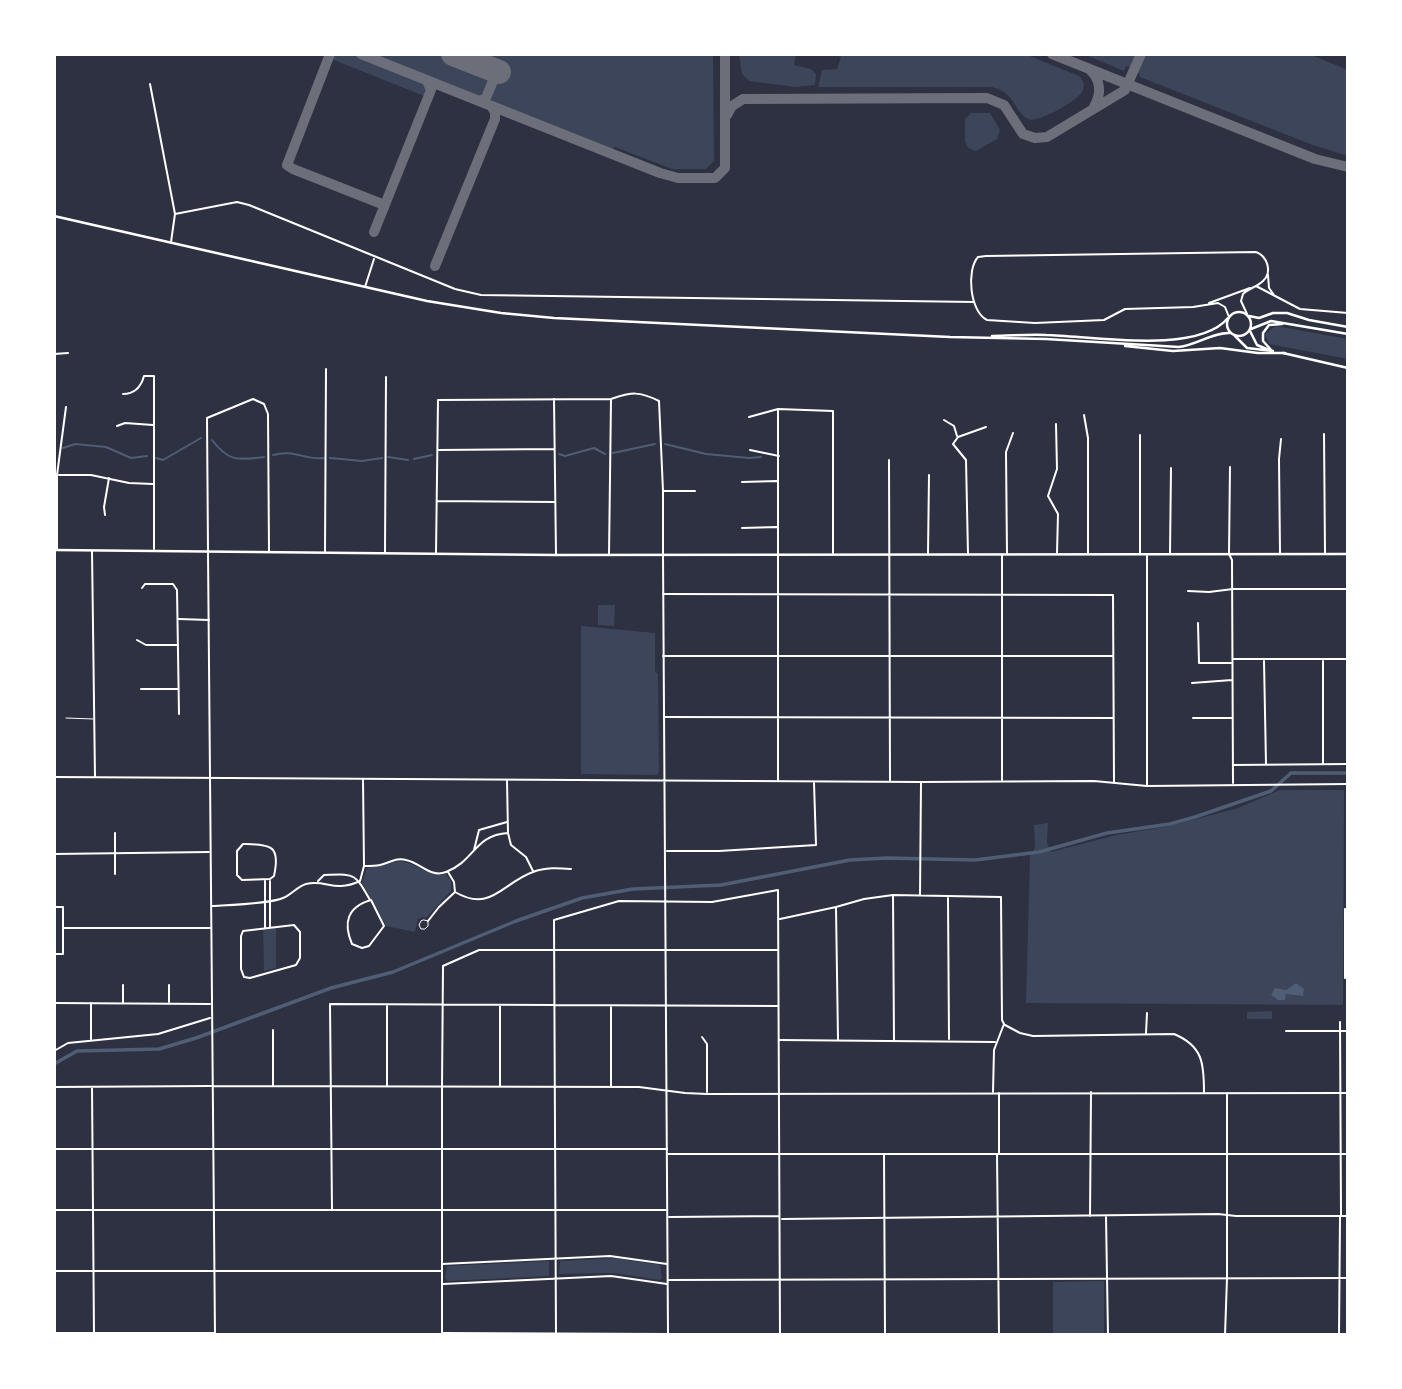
<!DOCTYPE html>
<style>
body{margin:0}
#map{position:relative;width:1402px;height:1389px;overflow:hidden;background:#2d3142;font-family:"DM Sans",sans-serif}
canvas{display:block}
.frame{position:absolute;inset:0;border:56px solid #fff;pointer-events:none}
</style>
<div id="map">
<canvas width="1402" height="1389"></canvas>
<div class="frame"></div>
</div>
<script>
const g = document.querySelector('canvas').getContext('2d');
g.lineJoin = 'round';
function paint(path, color) { g.fillStyle = color; g.fill(path, 'evenodd'); }
function stroke(path, color, width, dash) { g.strokeStyle = color; g.lineWidth = width; g.lineCap = dash ? 'butt' : 'round'; g.setLineDash(dash || []); g.stroke(path); }
const green = new Path2D(`
 M 333,54 L 352,54 L 424,83 L 428,92 L 424,96 L 334,60 Z
 M 370,54 L 436,54 L 489,76 L 489,83 L 481,96 L 473,95 Z
 M 470,54 L 713,54 L 714,161 L 706,169 L 672,169 L 615,147 L 611,150 L 496,104 L 491,100 L 501,67 Z
 M 739,54 L 796,54 L 794,65 L 811,69 L 816,74 L 815,85 L 796,87 L 749,81 L 742,74 Z
 M 834,54 L 1025,54 L 1079,76 C 1083,80 1085,84 1083,90 C 1080,100 1037,124 1028,119 C 1013,111 1017,94 992,87 L 818,87 L 822,70 L 837,69 L 841,57 Z
 M 1083,54 L 1138,54 L 1133,68 L 1126,66 L 1124,71 Z
 M 1145,54 L 1309,54 L 1348,70 L 1348,156 L 1310,144 L 1140,77 L 1138,71 Z
 M 971,113 L 990,113 L 1000,130 L 997,139 L 976,151 L 968,148 L 965,141 L 965,119 Z
 M 1276,326 L 1348,339 L 1348,359 L 1269,344 L 1265,334 Z
 M 598,605 L 615,605 L 614,626 L 598,625 Z
 M 581,626 L 655,633 L 655,671 L 658,674 L 659,772 L 657,775 L 581,774 Z
 M 1280,790 L 1344,790 L 1343,1005 L 1026,1003 L 1030,857 L 1035,848 L 1034,825 L 1048,823 L 1047,843 L 1051,852 L 1116,835 L 1170,826 L 1238,808 Z
 M 398,861 C 417,862 424,876 446,874 L 451,881 L 451,891 L 426,918 L 423,917 L 418,919 L 415,932 L 386,926 L 362,883 L 367,868 Z
 M 276,928 L 276,968 L 264,971 L 263,930 Z
 M 1272,1011 L 1272,1019 L 1247,1019 L 1247,1012 Z
 M 615,1258 L 660,1265 L 662,1278 L 660,1280 L 614,1273 L 559,1274 L 560,1261 Z
 M 549,1261 L 549,1276 L 448,1281 L 445,1278 L 447,1266 Z
 M 1104,1281 L 1104,1335 L 1053,1335 L 1053,1282 Z`);
const water = new Path2D(`
 M 1296,983 L 1304,989 L 1303,996 L 1286,994 L 1285,1000 L 1278,1000 L 1271,995 L 1275,988 L 1286,990 Z`);
const stream = new Path2D(`
 M 212,440 C 229,462 237,460 264,457
 M 665,444 L 706,454 L 749,458 L 761,457
 M 63,448 L 75,444 L 106,447 L 131,458 L 147,456
 M 613,453 L 655,444
 M 559,454 L 565,456 L 594,448 L 605,454
 M 273,455 C 295,449 303,460 324,458
 M 388,457 L 408,460
 M 156,458 L 163,460 L 201,438
 M 330,458 L 362,461 L 382,458
 M 414,459 L 432,455`);
const canal = new Path2D(`
 M 54,1064 L 77,1051 L 159,1049 L 196,1038 L 331,988 L 393,972 L 516,921 L 582,898 L 633,889 L 721,885 L 850,860 L 887,858 L 975,860 L 1039,852 L 1107,833 L 1170,824 L 1195,817 L 1271,791 L 1291,773 L 1348,773`);
const taxiway = new Path2D(`
 M 330,54 L 287,165 L 293,169 L 382,204 L 384,208
 M 361,54 L 660,173 L 678,178 L 715,178 L 725,168 L 725,54
 M 1052,54 L 1315,159 L 1348,167
 M 1088,68 C 1101,79 1102,93 1094,107
 M 479,101 L 486,98 L 497,71
 M 727,115 L 732,106 L 743,99 L 987,98 L 1004,105 L 1023,134 L 1035,138 L 1047,137 L 1125,90 L 1141,54
 M 374,232 L 431,90 L 427,81
 M 435,266 L 495,119 L 495,112 L 491,106`);
const runway = new Path2D(`
 M 453,54 L 499,72`);
const service = new Path2D(`
 M 66,718 L 93,719
 M 424,920 L 428,921 L 428,926 L 425,929 L 421,929 L 419,925 L 421,921 Z`);
const minor = new Path2D(`
 M 150,84 L 175,214 L 171,242
 M 175,214 L 237,202 L 249,205 L 455,289 L 481,295 L 974,302
 M 1268,275 L 1269,288 L 1274,295
 M 1256,286 L 1300,309 L 1348,313
 M 365,287 L 374,259
 M 54,354 L 68,353
 M 123,394 C 135,394 141,387 144,376 L 154,376 L 154,549
 M 554,399 L 556,554
 M 1084,415 L 1088,438 L 1088,553
 M 749,417 L 778,409 L 833,411 L 833,553
 M 944,420 L 954,426 L 957,436
 M 1056,424 L 1057,469 L 1048,496 L 1058,514 L 1057,553
 M 117,426 L 125,423 L 153,425
 M 1324,434 L 1325,553
 M 1140,435 L 1140,553
 M 438,450 L 554,449
 M 750,450 L 779,456
 M 889,460 L 890,781
 M 1230,467 L 1229,554 L 1232,560 L 1233,783
 M 59,475 L 91,475 L 129,483 L 153,484
 M 742,482 L 777,481
 M 664,491 L 695,491
 M 437,501 L 554,502
 M 105,515 L 104,507 L 109,478
 M 742,528 L 777,527
 M 57,549 L 57,475 L 66,407
 M 92,551 L 95,777
 M 208,551 L 207,418 L 253,399 L 264,404 L 268,414 L 269,551
 M 325,552 L 326,369
 M 385,552 L 386,377
 M 436,553 L 438,400 L 611,399 C 632,392 639,391 659,401 L 663,491 L 663,554
 M 1170,553 L 1171,468
 M 1280,553 L 1279,459 L 1281,439
 M 928,554 L 929,475
 M 968,554 L 966,460 L 953,444 L 958,437 L 986,427
 M 1007,554 L 1006,452 L 1013,433
 M 609,555 L 611,400
 M 1002,555 L 1002,780
 M 1147,556 L 1147,785
 M 142,588 L 145,584 L 173,584 L 177,590 L 179,714
 M 1188,591 L 1209,592 L 1233,589 L 1348,589
 M 663,594 L 1113,595 L 1114,782
 M 179,619 L 209,620
 M 1198,623 L 1199,663 L 1232,663
 M 137,640 L 146,645 L 177,645
 M 663,656 L 1112,656
 M 1233,659 L 1348,659
 M 1264,661 L 1266,764
 M 1192,683 L 1232,680
 M 141,689 L 178,689
 M 664,717 L 1113,718
 M 1193,718 L 1231,718
 M 1323,763 L 1323,661
 M 1233,765 L 1348,764
 M 507,780 L 508,833 L 511,845 L 526,857 L 533,871
 M 778,780 L 778,409
 M 115,833 L 115,874
 M 243,844 C 270,845 281,844 274,876 L 270,879 L 242,880 L 237,875 L 237,851 Z
 M 474,850 L 479,830 L 507,822
 M 667,851 L 719,851 L 816,845 L 814,783
 M 54,854 L 209,852
 M 364,866 C 369,866 375,866 380,865 C 389,863 397,857 406,860 C 421,863 430,878 446,872 C 475,861 474,835 508,833
 M 265,881 L 265,927
 M 270,881 L 270,927
 M 318,881 L 324,875 C 355,874 354,872 370,900
 M 455,892 C 491,913 502,883 533,872 C 545,867 559,868 571,869
 M 893,895 L 894,1040
 M 920,895 L 921,782
 M 948,898 L 949,1039
 M 371,900 L 384,926 L 369,946 L 362,948 L 352,944 C 343,923 347,907 371,900 Z
 M 212,906 C 228,905 269,904 283,898 C 291,895 298,886 306,884 C 326,879 334,893 360,881 L 364,866 L 363,779
 M 54,907 L 63,907 L 63,954 L 54,954
 M 836,908 L 838,1039
 M 1348,909 L 1345,909 L 1345,978 L 1348,978
 M 780,919 L 836,907 L 864,899 L 893,895 L 1001,897 L 1002,1020 L 1004,1024 L 994,1050 L 993,1092
 M 428,921 L 439,907 L 455,892 L 454,882 L 448,872
 M 294,925 L 300,932 L 300,958 L 296,965 L 250,978 L 244,977 L 241,969 L 241,936 L 243,931 Z
 M 63,928 L 210,928
 M 169,1002 L 169,985
 M 123,1003 L 123,985
 M 387,1005 L 387,1086
 M 500,1005 L 500,1086
 M 1340,1022 L 1341,1215
 M 1005,1025 L 1020,1033 L 1033,1036 L 1174,1034 C 1203,1046 1204,1064 1204,1092
 M 1286,1031 L 1348,1031
 M 1146,1033 L 1147,1013
 M 702,1037 L 707,1044 L 707,1092
 M 91,1040 L 91,1003
 M 780,1040 L 995,1042
 M 54,1051 L 68,1043 L 158,1034 L 210,1018
 M 273,1086 L 273,1030
 M 611,1086 L 611,1007
 M 54,1087 L 211,1086
 M 92,1087 L 94,1335
 M 442,1087 L 443,966 L 479,950 L 778,950
 M 999,1093 L 999,1153
 M 54,1149 L 667,1149
 M 668,1154 L 1348,1154
 M 884,1154 L 885,1335
 M 997,1154 L 999,1335
 M 54,1210 L 667,1210
 M 332,1210 L 330,1004 L 778,1006
 M 1090,1216 L 1091,1092
 M 669,1217 L 779,1216
 M 1106,1217 L 1108,1335
 M 782,1219 L 1218,1214 L 1236,1216 L 1348,1216
 M 442,1264 L 610,1256 L 667,1264
 M 54,1271 L 214,1271
 M 668,1280 L 1348,1278
 M 443,1284 L 611,1276 L 667,1284
 M 54,1333 L 214,1333
 M 442,1333 L 667,1334
 M 556,1335 L 554,920 L 619,901 L 712,902 L 778,890 L 780,1335
 M 1339,1335 L 1340,1217`);
const tertiary = new Path2D(`
 M 1209,303 L 1250,288
 M 1229,317 L 1225,307 L 1218,303 L 1193,307 L 1125,309 L 1104,320 L 1035,323 L 987,320 C 970,312 966,270 978,257 L 986,256 L 1256,252 C 1267,256 1273,272 1263,281 C 1257,287 1249,288 1243,294 L 1241,301 L 1247,314
 M 208,553 L 215,1335
 M 663,555 L 668,1335
 M 54,777 L 921,782 L 1094,781 L 1147,786 L 1348,784
 M 54,1003 L 210,1004
 M 212,1086 L 639,1087 L 685,1093 L 707,1094 L 1348,1093
 M 215,1271 L 441,1271
 M 442,1335 L 442,1087
 M 1225,1335 L 1227,1278 L 1227,1094`);
const secondary = new Path2D(`
 M 54,550 L 556,555 L 1348,554`);
const primary = new Path2D(`
 M 1250,331 L 1257,345 L 1269,350
 M 1235,336 L 1247,348 L 1273,351
 M 1283,353 L 1348,368`);
const trunk = new Path2D(`
 M 54,216 L 427,301 L 501,313 L 554,318 L 950,337 L 1046,339 L 1179,347 C 1197,345 1213,332 1230,333
 M1227 324a12 12 0 1 1 24 0a12 12 0 1 1-24 0Z
 M 1249,316 L 1259,318 L 1273,313 L 1287,313 L 1309,320 L 1348,327
 M 1251,329 L 1271,321 L 1348,334
 M 992,336 C 1010,336 1028,334 1046,335 C 1092,336 1197,355 1228,318
 M 1125,346 L 1173,351 L 1220,348 L 1258,353 L 1285,353
 M 1272,351 L 1263,341 L 1263,333 L 1269,325 L 1282,324`);
paint(green, '#3c4559');
paint(water, '#4f5d75');
stroke(stream, '#4f5d75', 2);
stroke(canal, '#4f5d75', 3.5);
stroke(taxiway, '#6c6f7a', 10);
stroke(runway, '#6c6f7a', 24);
stroke(service, '#fff', 1);
stroke(minor, '#fff', 2);
stroke(tertiary, '#fff', 2);
stroke(secondary, '#fff', 2.5);
stroke(primary, '#fff', 2.5);
stroke(trunk, '#fff', 2.5);
</script>
